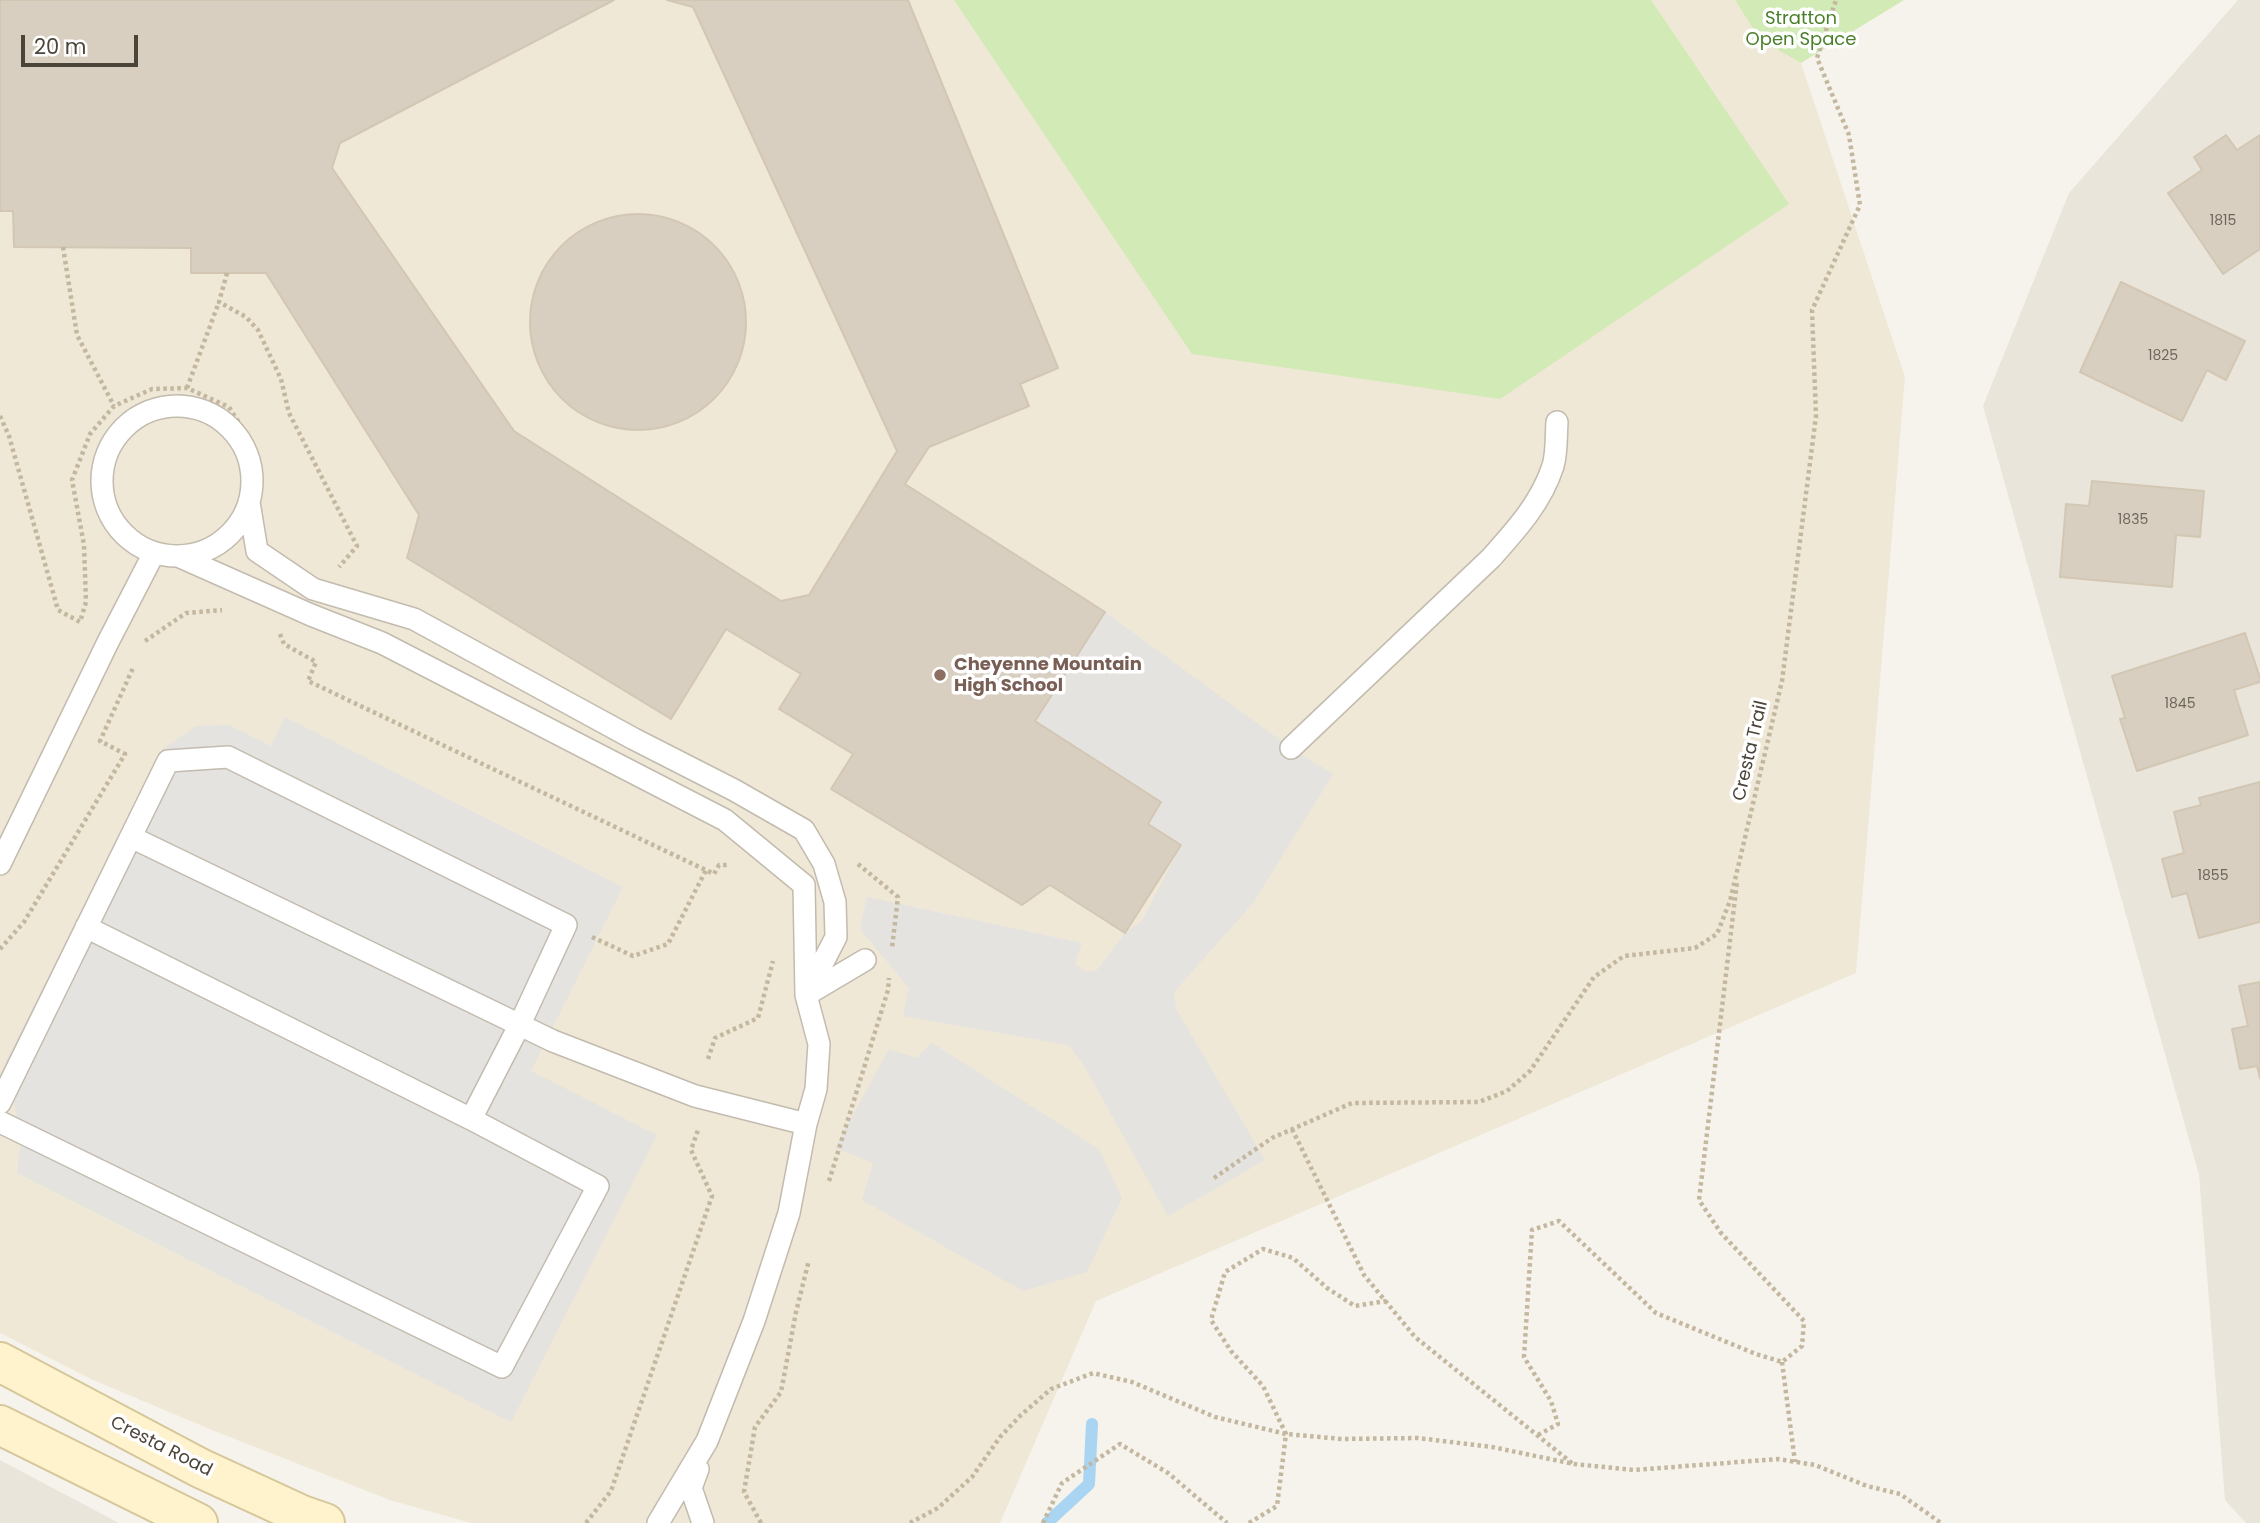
<!DOCTYPE html>
<style>
body{margin:0}
#map{position:relative;width:2260px;height:1523px;overflow:hidden;background:#f6f3ec;font-family:Poppins,sans-serif}
canvas{display:block}
.scale{position:absolute;left:21px;top:35px;width:117px;height:32px;box-sizing:border-box;border:4px solid #4b4439;border-top:0;padding-left:9px;font-size:21px;line-height:24px;white-space:nowrap;color:#4b4439;-webkit-text-stroke:5px #fff;paint-order:stroke}
</style>
<div id="map">
<canvas width="2260" height="1523"></canvas>
<div class="scale">20 m</div>
</div>
<script>
const g = document.querySelector('canvas').getContext('2d');
g.lineJoin = 'round';
function paint(path, color) { g.fillStyle = color; g.fill(path, 'evenodd'); }
function stroke(path, color, width, dash) { g.strokeStyle = color; g.lineWidth = width; g.lineCap = dash ? 'butt' : 'round'; g.setLineDash(dash || []); g.stroke(path); }
function write(font, color, halo, rows, align = 'center') {
  g.font = font + ' Poppins,sans-serif'; g.lineWidth = 7; g.setLineDash([]); g.textBaseline = 'middle'; g.strokeStyle = halo; g.fillStyle = color; for (const [text, x, y, turn = 0] of rows) {
    g.save(); g.translate(x, y); g.rotate((+turn || 0) * Math.PI / 180); g.textAlign = isNaN(turn) ? turn : align; if (halo) g.strokeText(text, 0, 0); g.fillText(text, 0, 0); g.restore();
  }
}
const residential = new Path2D(`
 M 2238,0 L 2260,0 L 2260,1523 L 2246,1523 L 2225,1500 L 2199,1175 L 1983,406 L 2069,193 Z
 M 0,1460 L 119,1523 L 0,1523 Z`);
const education = new Path2D(`
 M 0,0 L 1735,0 L 1760,40 L 1801,63 L 1905,377 L 1856,973 L 1096,1301 L 1000,1523 L 471,1523 L 390,1500 L 217,1432 L 93,1380 L 0,1333 Z`);
const green = new Path2D(`
 M 954,0 L 1651,0 L 1789,204 L 1500,399 L 1192,354 Z
 M 1735,0 L 1904,0 L 1801,63 L 1760,40 Z`);
const parking = new Path2D(`
 M 1105,612 L 1291,748 L 1333,774 L 1253,903 L 1174,992 L 1176,1009 L 1265,1160 L 1168,1216 L 1082,1062 L 1068,1045 L 903,1016 L 909,988 L 860,929 L 867,897 L 1082,943 L 1075,963 L 1085,972 L 1097,970 L 1125,933 L 1142,921 L 1181,845 L 1148,824 L 1161,802 L 1035,721 Z
 M 285,717 L 623,887 L 531,1071 L 657,1135 L 511,1422 L 17,1173 L 21,1139 L 6,1061 L 162,750 L 196,726 L 229,725 L 271,746 Z
 M 932,1043 L 1099,1149 L 1122,1198 L 1087,1272 L 1023,1291 L 862,1200 L 873,1163 L 835,1148 L 889,1049 L 916,1058 Z`);
const stream = new Path2D(`
 M 1047,1523 L 1089,1484 L 1092,1424`);
const building = new Path2D(`
 M 0,0 L 614,0 L 340,143 L 332,168 L 514,431 L 781,601 L 809,595 L 897,451 L 693,7 L 667,0 L 908,0 L 1058,368 L 1020,384 L 1029,406 L 929,447 L 905,484 L 1105,612 L 1035,721 L 1161,802 L 1148,824 L 1181,845 L 1125,933 L 1050,885 L 1022,905 L 831,789 L 853,754 L 779,709 L 801,674 L 726,629 L 671,719 L 407,558 L 419,515 L 266,273 L 191,273 L 191,248 L 14,247 L 13,211 L 0,211 Z
 M 2226,135 L 2237,150 L 2260,135 L 2260,249 L 2223,274 L 2168,193 L 2202,170 L 2194,157 Z
 M530 322a108 108 0 1 1 216 0a108 108 0 1 1-216 0Z
 M 2121,282 L 2245,341 L 2226,380 L 2207,370 L 2182,421 L 2080,372 Z
 M 2092,481 L 2204,491 L 2200,537 L 2176,535 L 2172,587 L 2060,577 L 2066,504 L 2089,506 Z
 M 2245,633 L 2260,678 L 2260,682 L 2234,690 L 2248,735 L 2137,771 L 2120,719 L 2125,718 L 2112,676 Z
 M 2260,782 L 2260,922 L 2199,938 L 2187,893 L 2172,897 L 2162,859 L 2184,853 L 2174,812 L 2201,805 L 2199,798 Z
 M 2260,982 L 2260,1078 L 2257,1066 L 2240,1069 L 2232,1029 L 2248,1026 L 2239,986 Z`);
const path = new Path2D(`
 M 63,247 L 77,335 L 114,406
 M 227,273 L 219,302 L 246,317 L 258,330 L 281,379 L 289,413 L 357,546 L 339,567
 M 187,388 L 219,302
 M 0,416 L 9,436 L 58,610 L 80,622 L 86,602 L 84,545 L 72,480 L 90,434 L 114,406 L 152,389 L 187,388 L 229,407 L 253,445 L 261,475
 M 280,634 L 284,644 L 316,662 L 308,681 L 714,874 L 719,865 L 729,865
 M 145,641 L 186,613 L 222,610
 M 858,864 L 898,897 L 892,948
 M 592,937 L 633,956 L 668,944 L 706,870
 M 0,949 L 24,922 L 125,754 L 100,741 L 133,668
 M 708,1059 L 715,1038 L 758,1018 L 773,961
 M 1292,1129 L 1364,1275 L 1415,1337 L 1573,1464
 M 1214,1178 L 1272,1138 L 1352,1103 L 1479,1102 L 1507,1091 L 1530,1071 L 1594,977 L 1624,956 L 1695,948 L 1717,934 L 1730,901 L 1782,681 L 1816,416 L 1812,310 L 1860,205 L 1849,135 L 1817,58 L 1836,0
 M 829,1181 L 888,990 L 889,978
 M 1782,1362 L 1795,1462
 M 1538,1435 L 1558,1424 L 1551,1401 L 1524,1357 L 1532,1230 L 1559,1221 L 1656,1313 L 1756,1354 L 1782,1362 L 1802,1346 L 1804,1321 L 1721,1233 L 1699,1200 L 1737,882
 M 586,1523 L 611,1491 L 712,1196 L 691,1150 L 698,1130
 M 761,1523 L 744,1492 L 755,1427 L 781,1392 L 796,1312 L 809,1260
 M 910,1523 L 938,1508 L 972,1477 L 1000,1437 L 1021,1415 L 1051,1389 L 1093,1373 L 1132,1382 L 1215,1417 L 1286,1434 L 1342,1439 L 1418,1438 L 1492,1447 L 1574,1464 L 1634,1470 L 1778,1459 L 1815,1465 L 1867,1486 L 1900,1494 L 1941,1523
 M 1043,1523 L 1062,1483 L 1120,1444 L 1168,1473 L 1227,1523
 M 1249,1523 L 1277,1506 L 1286,1434 L 1263,1386 L 1231,1351 L 1211,1320 L 1225,1272 L 1263,1249 L 1293,1258 L 1327,1288 L 1355,1306 L 1386,1301`);
const lane = new Path2D(`
 M102 481a75 75 0 1 1 150 0a75 75 0 1 1-150 0Z
 M 178,556 L 311,615 L 382,643 L 725,820 L 804,885 L 806,995 L 836,937 L 835,902 L 824,864 L 804,830 L 734,790 L 634,739 L 414,619 L 313,589 L 257,551 L 249,502
 M 1291,748 L 1491,558 C 1516,530 1541,503 1553,466 C 1557,453 1556,436 1557,422
 M 131,837 L 553,1041 L 695,1096 L 806,1124
 M 0,864 L 108,642 L 154,553
 M 86,927 L 471,1119
 M 0,1103 L 168,761 L 228,757 L 566,925 L 520,1024 L 471,1119 L 598,1186 L 502,1367 L 0,1122
 M 698,1469 L 691,1488 L 703,1523
 M 658,1523 L 707,1441 L 754,1321 L 789,1213 L 806,1124 L 816,1089 L 819,1044 L 806,995 L 865,960`);
const secondary = new Path2D(`
 M 0,1362 L 200,1468 L 302,1515 L 325,1523
 M 0,1425 L 198,1523`);
const markers = [
 [940,675,7,"#8d6e63"]
];
const numberNames = [
 ["1815",2223,221],
 ["1825",2163,356],
 ["1835",2133,520],
 ["1845",2180,704],
 ["1855",2213,876]
];
const parkNames = [
 ["Stratton",1801,19],
 ["Open Space",1801,40]
];
const educationNames = [
 ["Cheyenne Mountain",954,665],
 ["High School",954,686]
];
const streetNames = [
 ["Cresta Trail",1751,751,-77],
 ["Cresta Road",161,1447,27]
];
paint(residential, '#eae5da');
paint(education, '#efe8d6');
paint(green, '#d2eab5');
paint(parking, '#e5e3e0');
stroke(stream, '#a9d4f2', 12);
paint(building, '#d8cfc1');
stroke(building, '#d3c7b4', 2);
stroke(lane, '#c2bbae', 24);
stroke(secondary, '#d6c79b', 42);
stroke(path, '#c4b79f', 4.5, [3.5, 3.5]);
stroke(lane, '#fff', 21);
stroke(secondary, '#fff3cd', 38);
for (const [x, y, r, color] of markers) { const dot = new Path2D(); dot.arc(x, y, r, 0, 2 * Math.PI); g.fillStyle = color; g.fill(dot); stroke(dot, '#fff', 2.5); }
write('14px', '#6e675b', null, numberNames);
write('18px', '#4a7f2a', '#fff', parkNames);
write('bold 18px', '#785e54', '#fff', educationNames, 'left');
write('18px', '#4b4439', '#fff', streetNames);
</script>
